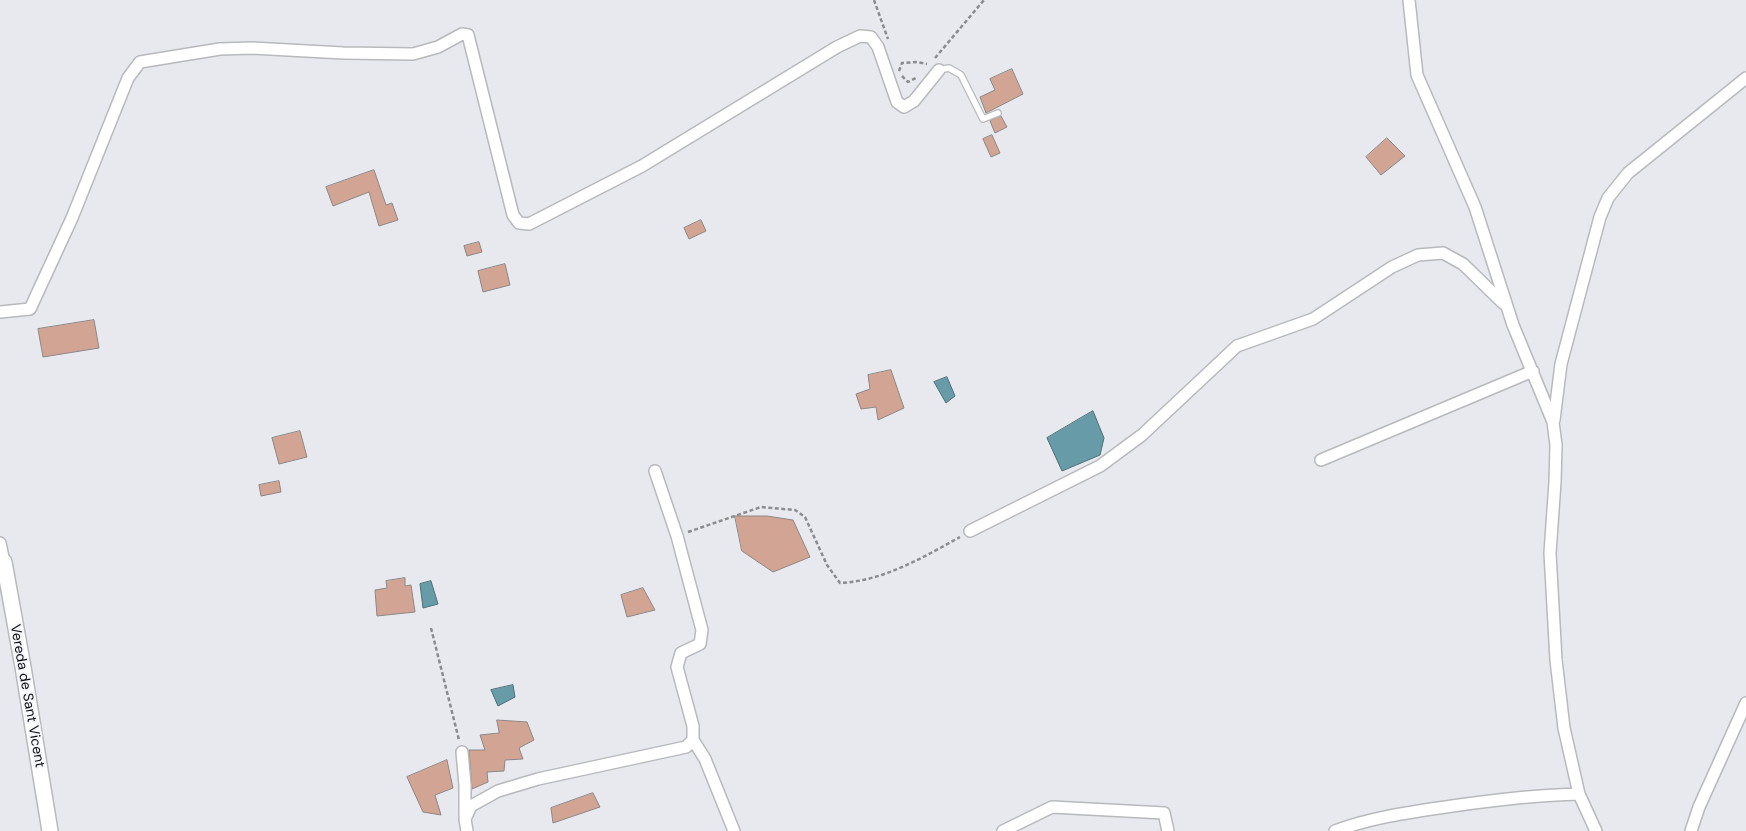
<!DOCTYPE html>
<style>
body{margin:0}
canvas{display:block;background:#e8e9ee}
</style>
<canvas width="1746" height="831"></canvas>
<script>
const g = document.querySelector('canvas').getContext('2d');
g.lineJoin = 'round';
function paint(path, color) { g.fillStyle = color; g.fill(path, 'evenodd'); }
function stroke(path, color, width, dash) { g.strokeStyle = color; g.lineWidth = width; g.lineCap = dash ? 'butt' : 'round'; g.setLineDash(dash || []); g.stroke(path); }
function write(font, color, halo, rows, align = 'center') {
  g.font = font + ' "DM Sans",sans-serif'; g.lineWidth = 4; g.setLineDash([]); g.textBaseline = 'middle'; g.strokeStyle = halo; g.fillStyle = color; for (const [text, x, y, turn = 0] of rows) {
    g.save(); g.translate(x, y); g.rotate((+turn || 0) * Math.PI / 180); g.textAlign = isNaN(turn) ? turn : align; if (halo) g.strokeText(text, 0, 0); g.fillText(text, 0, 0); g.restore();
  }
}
const water = new Path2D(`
 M 947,377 L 955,396 L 946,403 L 934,382 Z
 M 1093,411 L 1104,438 L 1100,455 L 1062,471 L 1047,438 Z
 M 431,581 L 438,604 L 423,608 L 420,584 Z
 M 513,685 L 515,697 L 498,706 L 491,690 Z`);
const building = new Path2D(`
 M 1012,69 L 1023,94 L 986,113 L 980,97 L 995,90 L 990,79 Z
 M 1001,116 L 1007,127 L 995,133 L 990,121 Z
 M 992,135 L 1000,153 L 991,157 L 983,139 Z
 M 1387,138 L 1405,156 L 1381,175 L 1366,157 Z
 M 374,170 L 386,205 L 392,203 L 398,220 L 379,226 L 369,192 L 333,206 L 326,187 Z
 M 701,220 L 706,231 L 689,239 L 684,228 Z
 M 479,242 L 482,252 L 467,256 L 464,246 Z
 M 505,264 L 510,285 L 483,292 L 478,271 Z
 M 94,320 L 99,348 L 43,357 L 38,329 Z
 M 891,370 L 904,408 L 878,420 L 876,407 L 861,409 L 856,394 L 870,389 L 868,375 Z
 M 300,431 L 307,457 L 279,464 L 272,438 Z
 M 279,481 L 281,492 L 261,496 L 259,485 Z
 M 735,516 L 767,516 L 793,520 L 810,557 L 773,572 L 742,551 Z
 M 405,578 L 405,586 L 411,585 L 415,612 L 377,616 L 375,590 L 387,588 L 386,581 Z
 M 643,588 L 655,610 L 627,617 L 621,595 Z
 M 497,720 L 527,722 L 534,740 L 519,748 L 523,759 L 505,760 L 504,771 L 487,772 L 488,782 L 472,789 L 469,750 L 485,750 L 480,735 L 499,733 Z
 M 447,760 L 453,788 L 435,795 L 441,815 L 423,812 L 407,777 Z
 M 593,793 L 600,807 L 553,823 L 551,808 Z`);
const path = new Path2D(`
 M 874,0 L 888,39
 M 935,58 L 984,0
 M 899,71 L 902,63 L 917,62 L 927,64
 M 902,76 L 908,82 L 916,78
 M 688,532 L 761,507 L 795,510 L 805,517 L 827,565 L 840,583 C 883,581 922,558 960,537
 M 431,628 L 459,740`);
const lane = new Path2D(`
 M 939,70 L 949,68 L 961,75 L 983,119 L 998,113`);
const street = new Path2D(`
 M 1409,0 L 1417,75 L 1475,207 L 1513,325 L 1553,422 L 1556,445 L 1555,482 L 1550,553 L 1556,660 L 1564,728 L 1579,794 L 1596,831
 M 0,312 L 30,309 L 72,218 L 128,78 L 140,62 L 220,49 L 252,48 L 343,53 L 413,54 L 438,47 L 462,34 L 468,35 L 513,215 L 519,223 L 529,224 L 642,166 L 837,47 L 860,36 L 871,37 L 878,47 L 897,102 L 904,107 L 914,101 L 939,70
 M 1554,420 L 1561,364 L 1600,217 L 1608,198 L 1628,173 L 1746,78
 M 1321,460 L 1533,371
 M 970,531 L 1100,466 L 1142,435 L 1237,346 L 1313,319 L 1392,267 L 1418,255 L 1443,253 L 1463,264 L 1503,303
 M 0,543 L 4,562
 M 693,740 L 705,759 L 734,831
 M 462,752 L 465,785 L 465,815
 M 467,831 L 465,819 L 471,806 L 498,791 L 538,779 L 686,747 L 693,740 L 693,726 L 677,667 L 681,653 L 700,644 L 702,630 L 677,536 L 655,471
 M 1003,831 L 1052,807 L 1164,813 L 1168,831
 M 1335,831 C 1373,817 1412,812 1452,806 C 1494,800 1536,795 1579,794
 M 1691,831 L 1699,807 L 1746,703`);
const secondary = new Path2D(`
 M 4,562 L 23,667 L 50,831`);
const streetNames = [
 ["Vereda de Sant Vicent",27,696,80]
];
paint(water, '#669ba7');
stroke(water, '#4b7079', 1);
paint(building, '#d2a494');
stroke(building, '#8c8786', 1);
stroke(lane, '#b8b9bd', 8);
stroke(street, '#b8b9bd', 14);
stroke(secondary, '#b8b9bd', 18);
stroke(path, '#8b8c90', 2.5, [4, 2.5]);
stroke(lane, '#fff', 5.5);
stroke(street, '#fff', 11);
stroke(secondary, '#fff', 15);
write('14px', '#0c0d0e', '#f5f6fb', streetNames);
</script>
